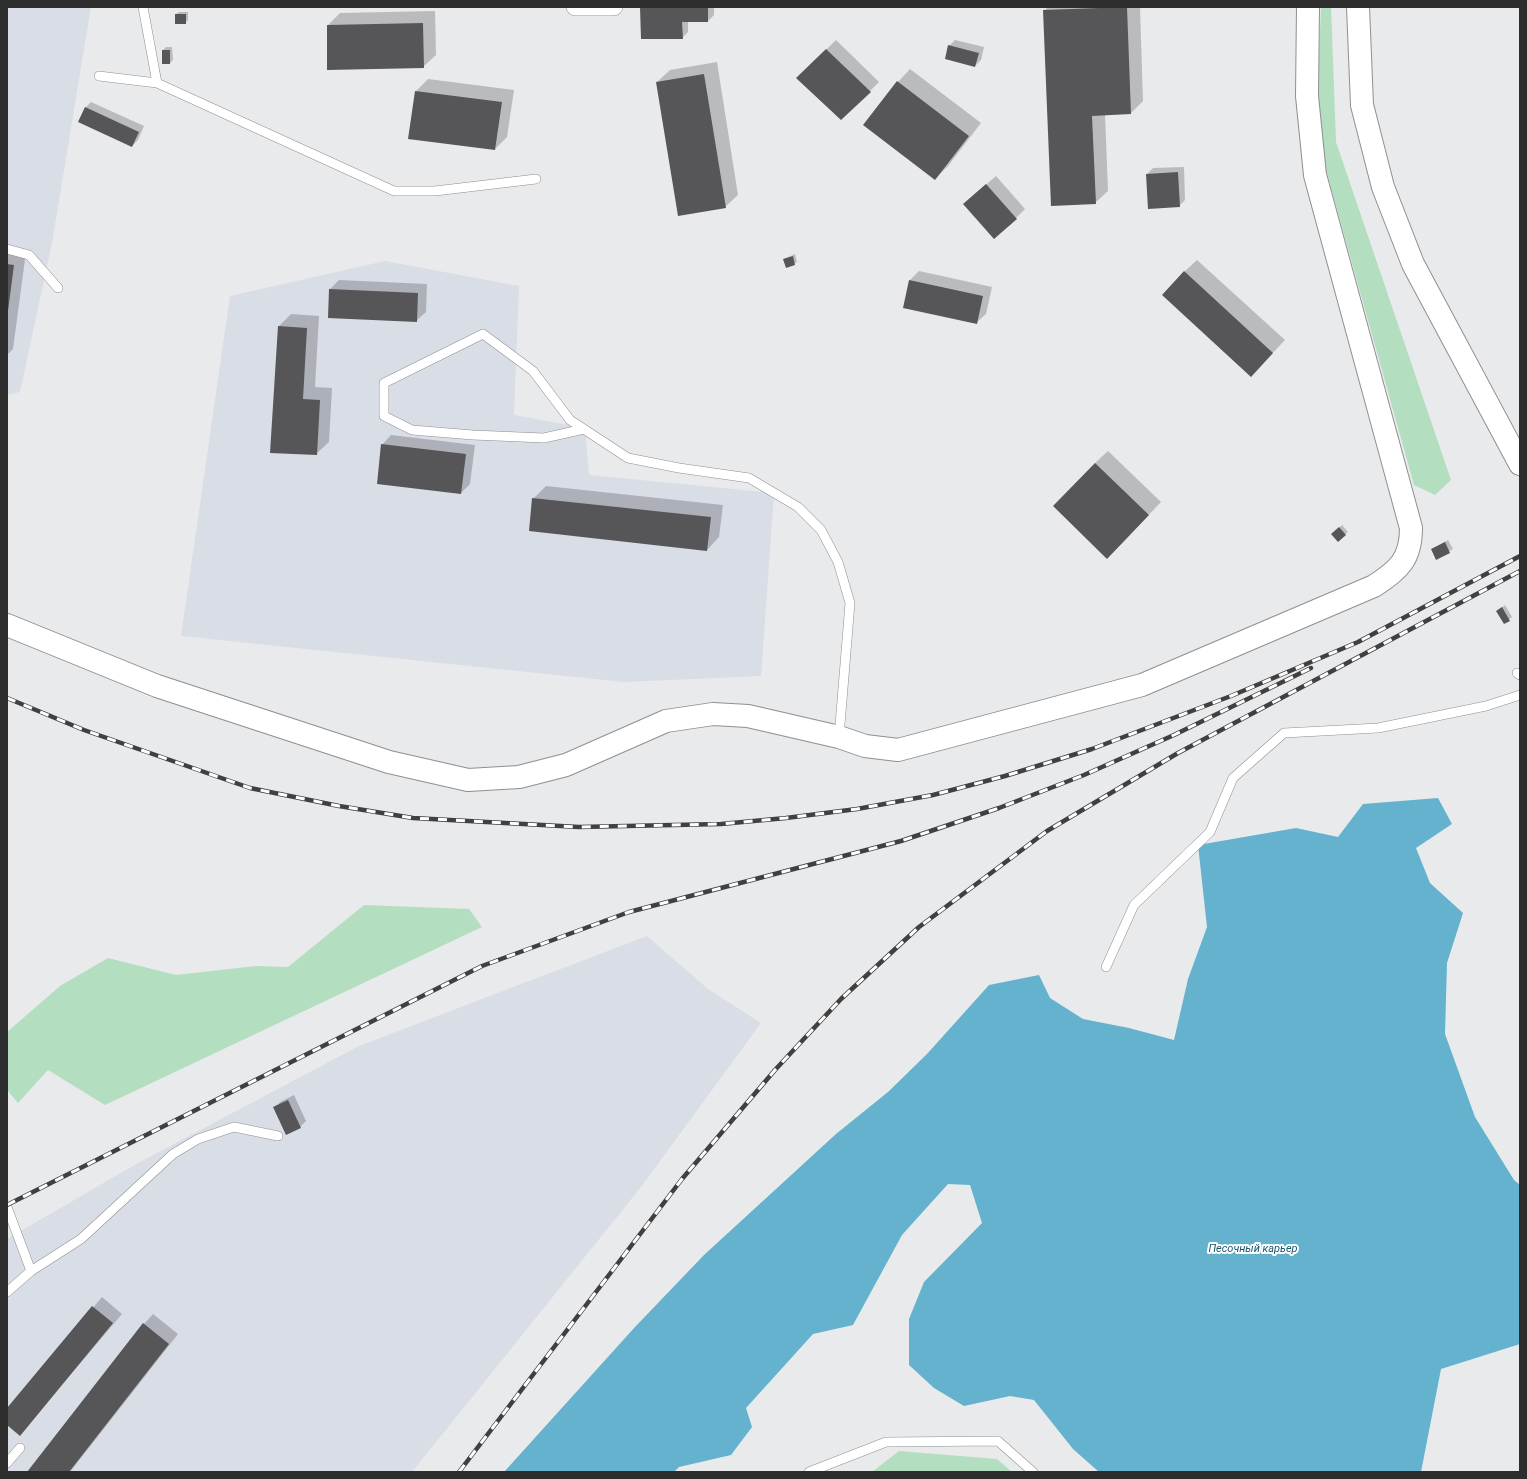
<!DOCTYPE html>
<meta charset="utf-8">
<style>
body{margin:0}
#map{position:relative;width:1527px;height:1479px;overflow:hidden;background:#e9eaec;font-family:Roboto,sans-serif}
canvas{display:block}
.frame{position:absolute;inset:0;border:8px solid #2d2d2e;pointer-events:none}
</style>
<div id="map">
<canvas width="1527" height="1479"></canvas>
<div class="frame"></div>
</div>
<script>
const g = document.querySelector('canvas').getContext('2d');
g.lineJoin = 'round';
function paint(path, color) { g.fillStyle = color; g.fill(path, 'evenodd'); }
function stroke(path, color, width, dash) { g.strokeStyle = color; g.lineWidth = width; g.lineCap = dash ? 'butt' : 'round'; g.setLineDash(dash || []); g.stroke(path); }
function write(font, color, halo, rows, align = 'center') {
  g.font = font + ' Roboto,sans-serif'; g.lineWidth = 4; g.setLineDash([]); g.textBaseline = 'middle'; g.strokeStyle = halo; g.fillStyle = color; for (const [text, x, y, turn = 0] of rows) {
    g.save(); g.translate(x, y); g.rotate((+turn || 0) * Math.PI / 180); g.textAlign = isNaN(turn) ? turn : align; if (halo) g.strokeText(text, 0, 0); g.fillText(text, 0, 0); g.restore();
  }
}
const built = new Path2D(`
 M 7,7 L 91,7 L 52,243 L 20,392 L 7,395 Z
 M 385,261 L 519,286 L 514,415 L 585,428 L 589,475 L 774,493 L 761,676 L 624,682 L 181,636 L 230,296 Z
 M 647,936 L 708,989 L 761,1023 L 641,1187 L 412,1472 L 7,1472 L 7,1239 L 138,1163 L 359,1046 Z`);
const green = new Path2D(`
 M 1321,7 L 1331,7 L 1336,142 L 1451,480 L 1435,495 L 1414,485 L 1323,159 L 1317,102 Z
 M 364,905 L 469,909 L 482,927 L 105,1105 L 48,1070 L 18,1103 L 7,1090 L 7,1032 L 60,986 L 108,958 L 176,975 L 256,966 L 288,967 Z
 M 899,1451 L 997,1459 L 1012,1472 L 872,1472 Z`);
const water = new Path2D(`
 M 1438,798 L 1452,824 L 1416,848 L 1430,883 L 1463,913 L 1447,963 L 1445,1034 L 1475,1117 L 1514,1180 L 1520,1185 L 1520,1344 L 1441,1369 L 1421,1472 L 1099,1472 L 1073,1449 L 1034,1400 L 1010,1396 L 964,1406 L 934,1388 L 909,1365 L 909,1319 L 924,1282 L 982,1223 L 970,1185 L 948,1184 L 902,1235 L 853,1325 L 813,1334 L 746,1408 L 752,1427 L 731,1455 L 679,1467 L 674,1472 L 504,1472 L 635,1327 L 704,1255 L 836,1134 L 888,1092 L 927,1054 L 989,985 L 1039,975 L 1050,998 L 1083,1019 L 1129,1028 L 1174,1040 L 1188,979 L 1207,927 L 1198,845 L 1296,828 L 1338,837 L 1363,804 Z`);
const shadow = new Path2D(`
 M 641,7 L 714,7 L 714,15 L 708,21 L 688,21 L 688,32 L 682,38 Z
 M 1048,7 L 1140,7 L 1143,101 L 1131,113 L 1105,114 L 1108,191 L 1095,203 L 1044,11 Z
 M 435,11 L 436,55 L 423,67 L 328,25 L 340,13 Z
 M 179,12 L 188,12 L 188,20 L 185,23 L 176,14 Z
 M 836,40 L 879,82 L 870,91 L 797,78 Z
 M 955,40 L 984,47 L 981,60 L 975,66 L 949,46 Z
 M 166,47 L 172,47 L 173,60 L 170,63 L 163,63 L 163,50 Z
 M 717,62 L 738,195 L 725,207 L 657,82 L 670,70 Z
 M 910,69 L 981,123 L 948,166 L 935,179 L 898,82 Z
 M 428,79 L 514,90 L 507,137 L 495,149 L 416,91 Z
 M 91,102 L 144,126 L 138,140 L 132,146 L 85,108 Z
 M 1184,167 L 1185,200 L 1179,206 L 1147,174 L 1153,168 Z
 M 996,176 L 1025,209 L 1016,218 L 974,195 Z
 M 7,250 L 26,252 L 13,349 L 7,355 Z
 M 795,254 L 797,262 L 794,264 L 784,259 Z
 M 1197,260 L 1285,340 L 1251,376 L 1184,272 Z
 M 919,271 L 992,287 L 986,314 L 976,323 L 904,307 L 910,280 Z
 M 339,280 L 427,284 L 426,312 L 416,321 L 330,289 Z
 M 291,314 L 319,316 L 315,387 L 332,388 L 329,442 L 316,454 L 279,326 Z
 M 391,435 L 475,445 L 470,484 L 461,493 L 382,445 Z
 M 1108,451 L 1161,502 L 1120,545 L 1095,463 Z
 M 546,486 L 723,505 L 719,537 L 707,550 L 533,499 Z
 M 1342,525 L 1348,532 L 1338,540 L 1333,534 Z
 M 1448,540 L 1453,549 L 1437,558 L 1432,549 Z
 M 1505,605 L 1512,617 L 1505,623 L 1497,611 Z
 M 294,1095 L 306,1121 L 300,1127 L 274,1108 L 280,1102 Z
 M 102,1297 L 122,1314 L 20,1434 L 7,1423 L 7,1410 Z
 M 153,1314 L 178,1334 L 70,1472 L 28,1472 L 144,1324 Z`);
const building = new Path2D(`
 M 640,7 L 708,7 L 708,22 L 682,22 L 683,39 L 641,39 Z
 M 1127,7 L 1131,114 L 1092,116 L 1096,204 L 1051,206 L 1043,10 Z
 M 175,14 L 186,14 L 186,24 L 175,24 Z
 M 423,23 L 424,68 L 327,70 L 327,25 Z
 M 948,45 L 979,53 L 975,67 L 945,59 Z
 M 826,49 L 871,92 L 841,120 L 796,78 Z
 M 162,50 L 170,50 L 170,64 L 162,64 Z
 M 704,74 L 726,208 L 678,216 L 656,82 Z
 M 897,81 L 969,136 L 935,180 L 863,125 Z
 M 415,91 L 502,102 L 495,150 L 408,139 Z
 M 85,107 L 139,132 L 132,147 L 78,122 Z
 M 1178,172 L 1180,207 L 1148,209 L 1146,174 Z
 M 986,184 L 1017,219 L 994,239 L 963,204 Z
 M 793,256 L 795,265 L 786,268 L 783,259 Z
 M 7,264 L 14,265 L 8,311 L 7,311 Z
 M 1184,271 L 1273,353 L 1251,377 L 1162,295 Z
 M 909,280 L 983,296 L 977,324 L 903,308 Z
 M 329,289 L 418,293 L 417,322 L 328,318 Z
 M 278,326 L 307,328 L 303,399 L 320,400 L 317,455 L 270,453 Z
 M 381,444 L 466,454 L 461,494 L 377,484 Z
 M 1095,463 L 1149,515 L 1107,559 L 1053,506 Z
 M 532,498 L 711,517 L 707,551 L 529,531 Z
 M 1339,527 L 1346,535 L 1338,542 L 1331,534 Z
 M 1445,542 L 1450,553 L 1436,560 L 1431,549 Z
 M 1502,607 L 1510,621 L 1504,624 L 1496,611 Z
 M 288,1100 L 301,1128 L 286,1135 L 273,1107 Z
 M 92,1306 L 113,1323 L 20,1436 L 7,1425 L 7,1408 Z
 M 143,1323 L 169,1344 L 69,1472 L 27,1472 Z`);
const lane = new Path2D(`
 M 143,7 L 157,83 L 394,191 L 435,191 L 536,179
 M 99,76 L 157,83
 M 7,249 L 29,255 L 58,288
 M 584,429 L 544,438 L 473,435 L 412,430 L 384,416 L 384,383 L 483,334 L 533,371 L 570,420 L 628,458 L 679,468 L 749,478 L 798,507 L 821,530 L 838,562 L 850,603 L 839,737
 M 1517,673 L 1520,675
 M 1106,967 L 1134,905 L 1210,832 L 1233,778 L 1284,733 L 1378,728 L 1486,706 L 1520,695
 M 7,1207 L 31,1271
 M 7,1292 L 31,1271 L 81,1239 L 173,1154 L 198,1139 L 234,1127 L 278,1136
 M 7,1463 L 20,1448
 M 809,1472 L 886,1442 L 998,1441 L 1033,1472`);
const street = new Path2D(`
 M 575,7 L 614,7`);
const secondary = new Path2D(`
 M 1358,7 L 1362,105 L 1383,187 L 1413,264 L 1520,464
 M 7,625 L 157,686 L 389,762 L 468,780 L 519,777 L 566,765 L 666,721 L 713,714 L 748,716 L 839,737 L 865,746 L 898,750 L 1142,685 L 1374,586 C 1399,570 1411,559 1411,528 L 1315,175 L 1307,96 L 1308,7`);
const rail = new Path2D(`
 M 7,698 L 84,730 L 250,788 L 339,806 L 413,818 L 579,827 L 721,824 L 786,818 L 857,809 L 933,795 L 1005,776 L 1092,749 L 1231,696 L 1358,642 L 1520,556
 M 7,1205 L 482,966 L 629,912 L 901,841 L 999,808 L 1084,775 L 1174,735 L 1311,668
 M 459,1472 L 682,1179 L 775,1070 L 841,999 L 919,927 L 1047,831 L 1178,753 L 1520,571`);
const waterNames = [
 ["Песочный карьер",1253,1249]
];
paint(built, '#d9dde6');
paint(green, '#b4dec0');
paint(water, '#64b2cd');
paint(shadow, '#0003');
paint(building, '#565658');
stroke(lane, '#8e8f91', 10);
stroke(street, '#8e8f91', 18);
stroke(secondary, '#8e8f91', 24);
stroke(lane, '#fff', 9);
stroke(street, '#fff', 17);
stroke(secondary, '#fff', 22);
stroke(rail, '#404041', 4.5);
stroke(rail, '#fff', 3, [9]);
write('italic 11px', '#155669', '#fff', waterNames);
</script>
